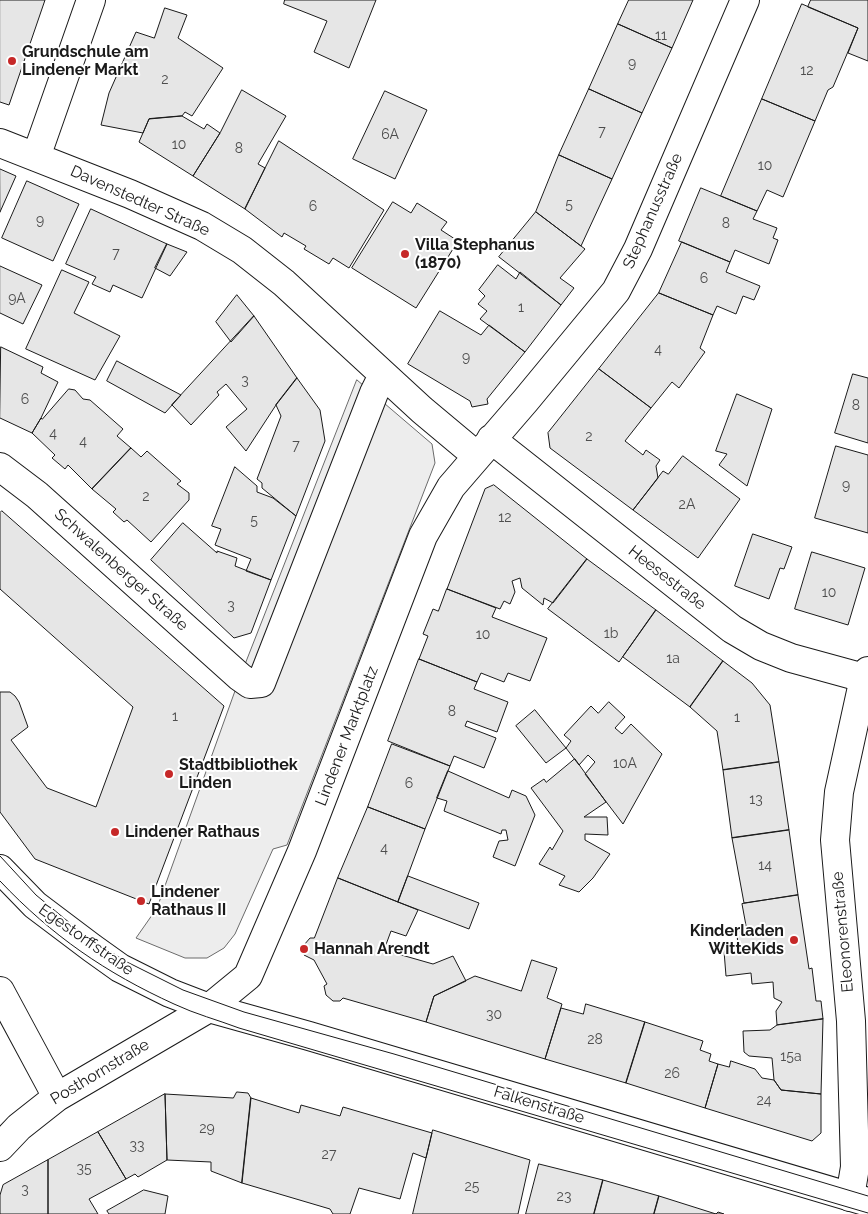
<!DOCTYPE html>
<meta charset="utf-8">
<style>
body{margin:0}
canvas{display:block;background:#fff}
</style>
<canvas width="868" height="1214"></canvas>
<script>
const g = document.querySelector('canvas').getContext('2d');
g.lineJoin = 'round';
function paint(path, color) { g.fillStyle = color; g.fill(path, 'evenodd'); }
function stroke(path, color, width, dash) { g.strokeStyle = color; g.lineWidth = width; g.lineCap = dash ? 'butt' : 'round'; g.setLineDash(dash || []); g.stroke(path); }
function write(font, color, halo, rows, align = 'center') {
  g.font = font + ' Raleway,sans-serif'; g.lineWidth = 4; g.setLineDash([]); g.textBaseline = 'middle'; g.strokeStyle = halo; g.fillStyle = color; for (const [text, x, y, turn = 0] of rows) {
    g.save(); g.translate(x, y); g.rotate((+turn || 0) * Math.PI / 180); g.textAlign = isNaN(turn) ? turn : align; if (halo) g.strokeText(text, 0, 0); g.fillText(text, 0, 0); g.restore();
  }
}
const parking = new Path2D(`
 M 357,380 L 432,444 L 435,463 L 287,845 L 273,849 L 235,934 L 224,948 L 207,958 L 185,958 L 136,938 L 157,908 L 240,677 Z`);
const building = new Path2D(`
 M 0,0 L 45,0 L 9,105 L 0,102 Z
 M 285,0 L 376,0 L 349,68 L 314,52 L 327,21 L 284,4 Z
 M 629,0 L 693,0 L 672,48 L 618,24 Z
 M 811,0 L 868,0 L 868,61 L 848,53 L 858,28 L 808,7 Z
 M 802,4 L 858,28 L 833,87 L 828,90 L 815,121 L 762,99 Z
 M 165,8 L 187,15 L 178,38 L 223,68 L 192,116 L 185,112 L 182,116 L 149,119 L 143,133 L 101,125 L 109,93 L 136,32 L 154,38 Z
 M 618,24 L 672,48 L 642,113 L 589,89 Z
 M 589,89 L 642,113 L 612,179 L 559,155 Z
 M 242,90 L 286,116 L 258,164 L 265,168 L 245,209 L 193,176 L 220,133 Z
 M 385,91 L 427,110 L 395,179 L 353,159 Z
 M 762,99 L 815,121 L 783,197 L 767,190 L 757,211 L 721,196 Z
 M 182,116 L 204,129 L 207,124 L 220,133 L 193,176 L 139,142 L 149,119 Z
 M 279,141 L 384,210 L 349,268 L 333,258 L 329,264 L 304,249 L 306,246 L 284,233 L 282,237 L 245,209 Z
 M 559,155 L 612,179 L 581,246 L 536,212 Z
 M 0,169 L 16,176 L 0,212 Z
 M 27,181 L 79,204 L 53,261 L 2,238 Z
 M 701,188 L 757,211 L 753,219 L 777,228 L 773,238 L 778,240 L 769,264 L 735,250 L 730,262 L 679,241 Z
 M 393,202 L 411,213 L 417,203 L 447,222 L 441,230 L 458,241 L 416,308 L 352,268 Z
 M 91,209 L 167,244 L 142,298 L 113,285 L 110,292 L 92,284 L 96,277 L 66,264 Z
 M 536,212 L 585,249 L 560,278 L 574,288 L 561,305 L 499,257 Z
 M 682,242 L 730,262 L 726,272 L 760,286 L 754,300 L 743,296 L 736,314 L 717,306 L 713,315 L 659,293 Z
 M 167,244 L 187,252 L 170,276 L 155,268 Z
 M 498,265 L 516,279 L 520,272 L 561,305 L 525,352 L 480,319 L 487,311 L 478,304 L 485,296 L 479,290 Z
 M 0,266 L 42,285 L 23,324 L 0,313 Z
 M 62,270 L 89,282 L 74,313 L 120,336 L 95,380 L 26,349 Z
 M 659,293 L 713,315 L 700,348 L 705,352 L 679,388 L 672,382 L 651,408 L 599,369 Z
 M 237,295 L 254,316 L 231,342 L 216,322 Z
 M 440,311 L 481,335 L 489,325 L 525,352 L 487,399 L 488,404 L 472,407 L 470,401 L 408,364 Z
 M 254,316 L 297,378 L 276,405 L 246,451 L 226,427 L 247,409 L 226,384 L 217,392 L 219,395 L 191,425 L 172,405 Z
 M 1,347 L 43,367 L 41,373 L 58,382 L 41,418 L 32,433 L 0,418 Z
 M 117,361 L 181,395 L 165,413 L 107,381 Z
 M 599,369 L 651,408 L 625,441 L 643,455 L 646,450 L 660,460 L 656,466 L 658,478 L 633,510 L 550,448 L 548,433 Z
 M 853,374 L 868,378 L 868,443 L 835,433 Z
 M 297,378 L 320,410 L 325,441 L 296,516 L 262,488 L 262,483 L 257,479 L 281,416 L 276,405 Z
 M 69,389 L 75,390 L 83,399 L 90,400 L 123,429 L 117,436 L 131,448 L 92,489 L 68,465 L 65,469 L 52,458 L 55,455 L 32,433 L 41,418 L 42,419 Z
 M 737,394 L 772,409 L 747,486 L 719,465 L 727,454 L 716,451 Z
 M 836,446 L 868,455 L 868,533 L 815,518 Z
 M 131,448 L 141,457 L 147,451 L 181,481 L 177,484 L 189,493 L 189,500 L 151,542 L 127,520 L 124,522 L 113,512 L 116,509 L 92,489 Z
 M 683,456 L 740,499 L 698,558 L 633,510 L 663,471 L 668,474 Z
 M 235,467 L 257,486 L 257,492 L 273,498 L 296,516 L 271,580 L 246,571 L 251,559 L 215,545 L 221,529 L 212,526 Z
 M 494,485 L 587,559 L 553,603 L 544,598 L 543,605 L 522,588 L 520,578 L 512,581 L 515,592 L 510,604 L 504,601 L 500,609 L 447,589 L 485,489 Z
 M 2,511 L 224,706 L 149,904 L 35,859 L 0,812 L 0,692 L 10,692 L 15,696 L 19,702 L 28,727 L 11,740 L 47,788 L 96,807 L 133,707 L 0,589 L 0,513 Z
 M 183,523 L 217,553 L 217,551 L 237,558 L 235,566 L 271,580 L 251,633 L 234,638 L 151,560 Z
 M 753,534 L 792,547 L 784,569 L 780,568 L 769,599 L 735,586 Z
 M 812,552 L 865,568 L 848,625 L 795,609 Z
 M 587,559 L 656,610 L 619,662 L 548,609 Z
 M 447,589 L 496,608 L 492,617 L 547,638 L 530,681 L 508,673 L 504,682 L 481,673 L 477,682 L 419,659 L 428,636 L 423,634 L 433,609 L 438,611 Z
 M 656,610 L 723,661 L 690,707 L 623,657 Z
 M 419,659 L 477,682 L 474,689 L 508,702 L 497,732 L 467,721 L 465,726 L 496,738 L 484,768 L 454,756 L 450,766 L 388,741 Z
 M 723,661 L 752,683 L 770,705 L 779,762 L 723,770 L 717,731 L 690,707 Z
 M 609,702 L 625,717 L 615,728 L 622,734 L 631,724 L 662,754 L 623,824 L 585,774 L 595,762 L 588,755 L 579,765 L 566,748 L 571,741 L 564,735 L 591,706 L 598,713 Z
 M 535,710 L 566,748 L 546,763 L 516,726 Z
 M 392,744 L 450,766 L 425,829 L 368,807 Z
 M 575,759 L 606,802 L 584,817 L 607,817 L 608,835 L 585,834 L 585,840 L 610,854 L 593,878 L 579,892 L 559,885 L 565,876 L 539,864 L 550,847 L 552,850 L 563,831 L 531,788 L 544,779 L 546,782 Z
 M 779,762 L 789,830 L 732,838 L 723,770 Z
 M 448,771 L 509,798 L 512,790 L 526,796 L 535,815 L 515,866 L 493,857 L 499,841 L 508,840 L 506,830 L 502,830 L 501,834 L 444,811 L 447,801 L 437,798 Z
 M 368,807 L 425,829 L 398,902 L 338,878 Z
 M 789,830 L 798,895 L 744,903 L 732,838 Z
 M 408,876 L 479,903 L 469,929 L 398,902 Z
 M 338,878 L 418,910 L 406,936 L 391,931 L 384,950 L 433,964 L 453,956 L 466,981 L 434,996 L 426,1022 L 343,998 L 340,1001 L 333,1001 L 326,995 L 324,986 L 327,984 L 314,960 L 304,955 L 304,945 L 310,938 L 314,938 Z
 M 798,895 L 809,969 L 812,968 L 816,1001 L 821,1001 L 823,1019 L 777,1025 L 776,1011 L 782,1002 L 774,998 L 773,982 L 752,984 L 751,973 L 726,976 L 724,951 L 738,949 L 737,932 L 747,931 L 742,904 Z
 M 532,960 L 557,968 L 547,998 L 562,1004 L 545,1059 L 426,1022 L 434,996 L 475,976 L 521,991 Z
 M 586,1004 L 645,1022 L 626,1083 L 545,1059 L 561,1008 L 583,1014 Z
 M 823,1019 L 821,1094 L 781,1090 L 774,1080 L 772,1058 L 749,1056 L 744,1052 L 743,1031 L 770,1030 L 777,1025 Z
 M 645,1022 L 703,1041 L 700,1050 L 711,1054 L 709,1061 L 718,1064 L 705,1108 L 626,1083 Z
 M 731,1061 L 755,1069 L 762,1078 L 774,1080 L 781,1090 L 821,1094 L 821,1133 L 812,1141 L 705,1108 L 718,1064 L 729,1067 Z
 M 237,1092 L 248,1093 L 251,1098 L 242,1183 L 211,1171 L 211,1162 L 167,1160 L 165,1094 L 233,1098 Z
 M 165,1094 L 167,1160 L 138,1177 L 135,1174 L 126,1179 L 98,1132 Z
 M 251,1098 L 299,1113 L 301,1105 L 340,1116 L 343,1107 L 432,1133 L 426,1158 L 413,1153 L 400,1199 L 359,1188 L 350,1214 L 333,1214 L 330,1209 L 242,1183 Z
 M 433,1130 L 530,1160 L 518,1214 L 413,1214 Z
 M 98,1132 L 126,1179 L 89,1199 L 98,1214 L 48,1214 L 48,1160 Z
 M 48,1160 L 48,1214 L 0,1214 L 0,1195 L 3,1185 Z
 M 539,1164 L 603,1180 L 594,1214 L 526,1214 Z
 M 603,1180 L 659,1196 L 654,1214 L 594,1214 Z
 M 144,1190 L 168,1196 L 165,1214 L 109,1214 L 107,1211 Z
 M 659,1196 L 716,1214 L 718,1212 L 724,1214 L 654,1214 Z`);
const minor = new Path2D(`
 M 0,143 L 130,194 L 202,226 L 242,250 L 284,283 L 422,410 L 477,456
 M 36,157 L 91,0
 M 491,439 L 732,629 L 761,646 L 791,658 L 864,678
 M 0,467 L 37,495 L 240,677 L 250,684 L 261,683 L 374,393 L 383,375
 M 0,991 L 57,1097
 M 0,1147 L 19,1127 L 57,1097 L 209,1008 L 248,976 L 302,851 L 423,536 L 451,487 L 526,400 L 616,291 L 638,249 L 745,0
 M 850,1197 L 855,1167 L 851,1021 L 835,840 L 839,792 L 864,678 L 868,671`);
const tertiary = new Path2D(`
 M 0,869 L 35,905 L 92,948 L 120,968 L 170,993 L 209,1008 L 309,1036 L 868,1202`);
const tram = new Path2D(`
 M 0,856 L 36,895 L 82,933 L 125,961 L 183,990 L 244,1012 L 394,1054 L 868,1196
 M 0,881 C 52,936 106,973 174,1004 C 195,1014 218,1020 239,1028 L 868,1213`);
const markers = [
 [12,61,5,"#c62828"],
 [405,254,5,"#c62828"],
 [169,774,5,"#c62828"],
 [115,832,5,"#c62828"],
 [141,901,5,"#c62828"],
 [794,940,5,"#c62828"],
 [304,949,5,"#c62828"]
];
const numberNames = [
 ["11",661,36],
 ["9",632,64],
 ["12",807,71],
 ["2",165,80],
 ["7",602,132],
 ["6A",390,135],
 ["10",179,145],
 ["8",239,149],
 ["10",765,166],
 ["5",569,205],
 ["6",313,207],
 ["9",40,221],
 ["8",726,224],
 ["7",116,254],
 ["6",704,279],
 ["9A",17,299],
 ["1",521,308],
 ["4",658,350],
 ["9",466,358],
 ["3",245,381],
 ["6",25,400],
 ["8",856,406],
 ["4",53,434],
 ["2",589,437],
 ["4",83,442],
 ["7",296,446],
 ["9",846,486],
 ["2",146,497],
 ["2A",687,505],
 ["12",505,518],
 ["5",254,521],
 ["10",829,593],
 ["3",231,606],
 ["1b",611,634],
 ["10",483,635],
 ["1a",673,659],
 ["8",452,712],
 ["1",175,717],
 ["1",737,718],
 ["10A",625,764],
 ["6",409,784],
 ["13",756,800],
 ["4",384,849],
 ["14",765,866],
 ["30",494,1015],
 ["28",595,1040],
 ["15a",791,1057],
 ["26",672,1074],
 ["24",764,1101],
 ["29",207,1129],
 ["33",137,1146],
 ["27",329,1155],
 ["35",84,1169],
 ["25",472,1187],
 ["3",25,1190],
 ["23",564,1197]
];
const poiNames = [
 ["Grundschule am",22,52],
 ["Lindener Markt",22,70],
 ["Villa Stephanus",415,245],
 ["(1870)",415,263],
 ["Stadtbibliothek",179,765],
 ["Linden",179,783],
 ["Lindener Rathaus",125,832],
 ["Lindener",151,892],
 ["Rathaus II",151,910],
 ["Kinderladen",784,931,"right"],
 ["WitteKids",784,949,"right"],
 ["Hannah Arendt",314,949]
];
const streetNames = [
 ["Davenstedter Straße",140,201,24],
 ["Stephanusstraße",653,211,-66],
 ["Schwalenberger Straße",121,570,42],
 ["Heesestraße",667,578,38],
 ["Lindener Marktplatz",347,736,-69],
 ["Eleonorenstraße",843,932,-95],
 ["Egestorffstraße",86,940,35],
 ["Posthornstraße",100,1072,-31],
 ["Falkenstraße",539,1105,17]
];
paint(parking, '#ededed');
stroke(parking, '#6a6a6a', 1);
paint(building, '#e6e6e6');
stroke(building, '#1a1a1a', 1);
stroke(minor, '#1a1a1a', 30);
stroke(tertiary, '#1a1a1a', 30);
stroke(minor, '#fff', 28);
stroke(tertiary, '#fff', 28);
stroke(tram, '#1a1a1a', 1);
for (const [x, y, r, color] of markers) { const dot = new Path2D(); dot.arc(x, y, r, 0, 2 * Math.PI); g.fillStyle = color; g.fill(dot); stroke(dot, '#fff', 2); }
write('14px', '#4d4d4d', null, numberNames);
write('bold 16px', '#1a1a1a', '#fff', poiNames, 'left');
write('16px', '#1a1a1a', '#fff', streetNames);
</script>
